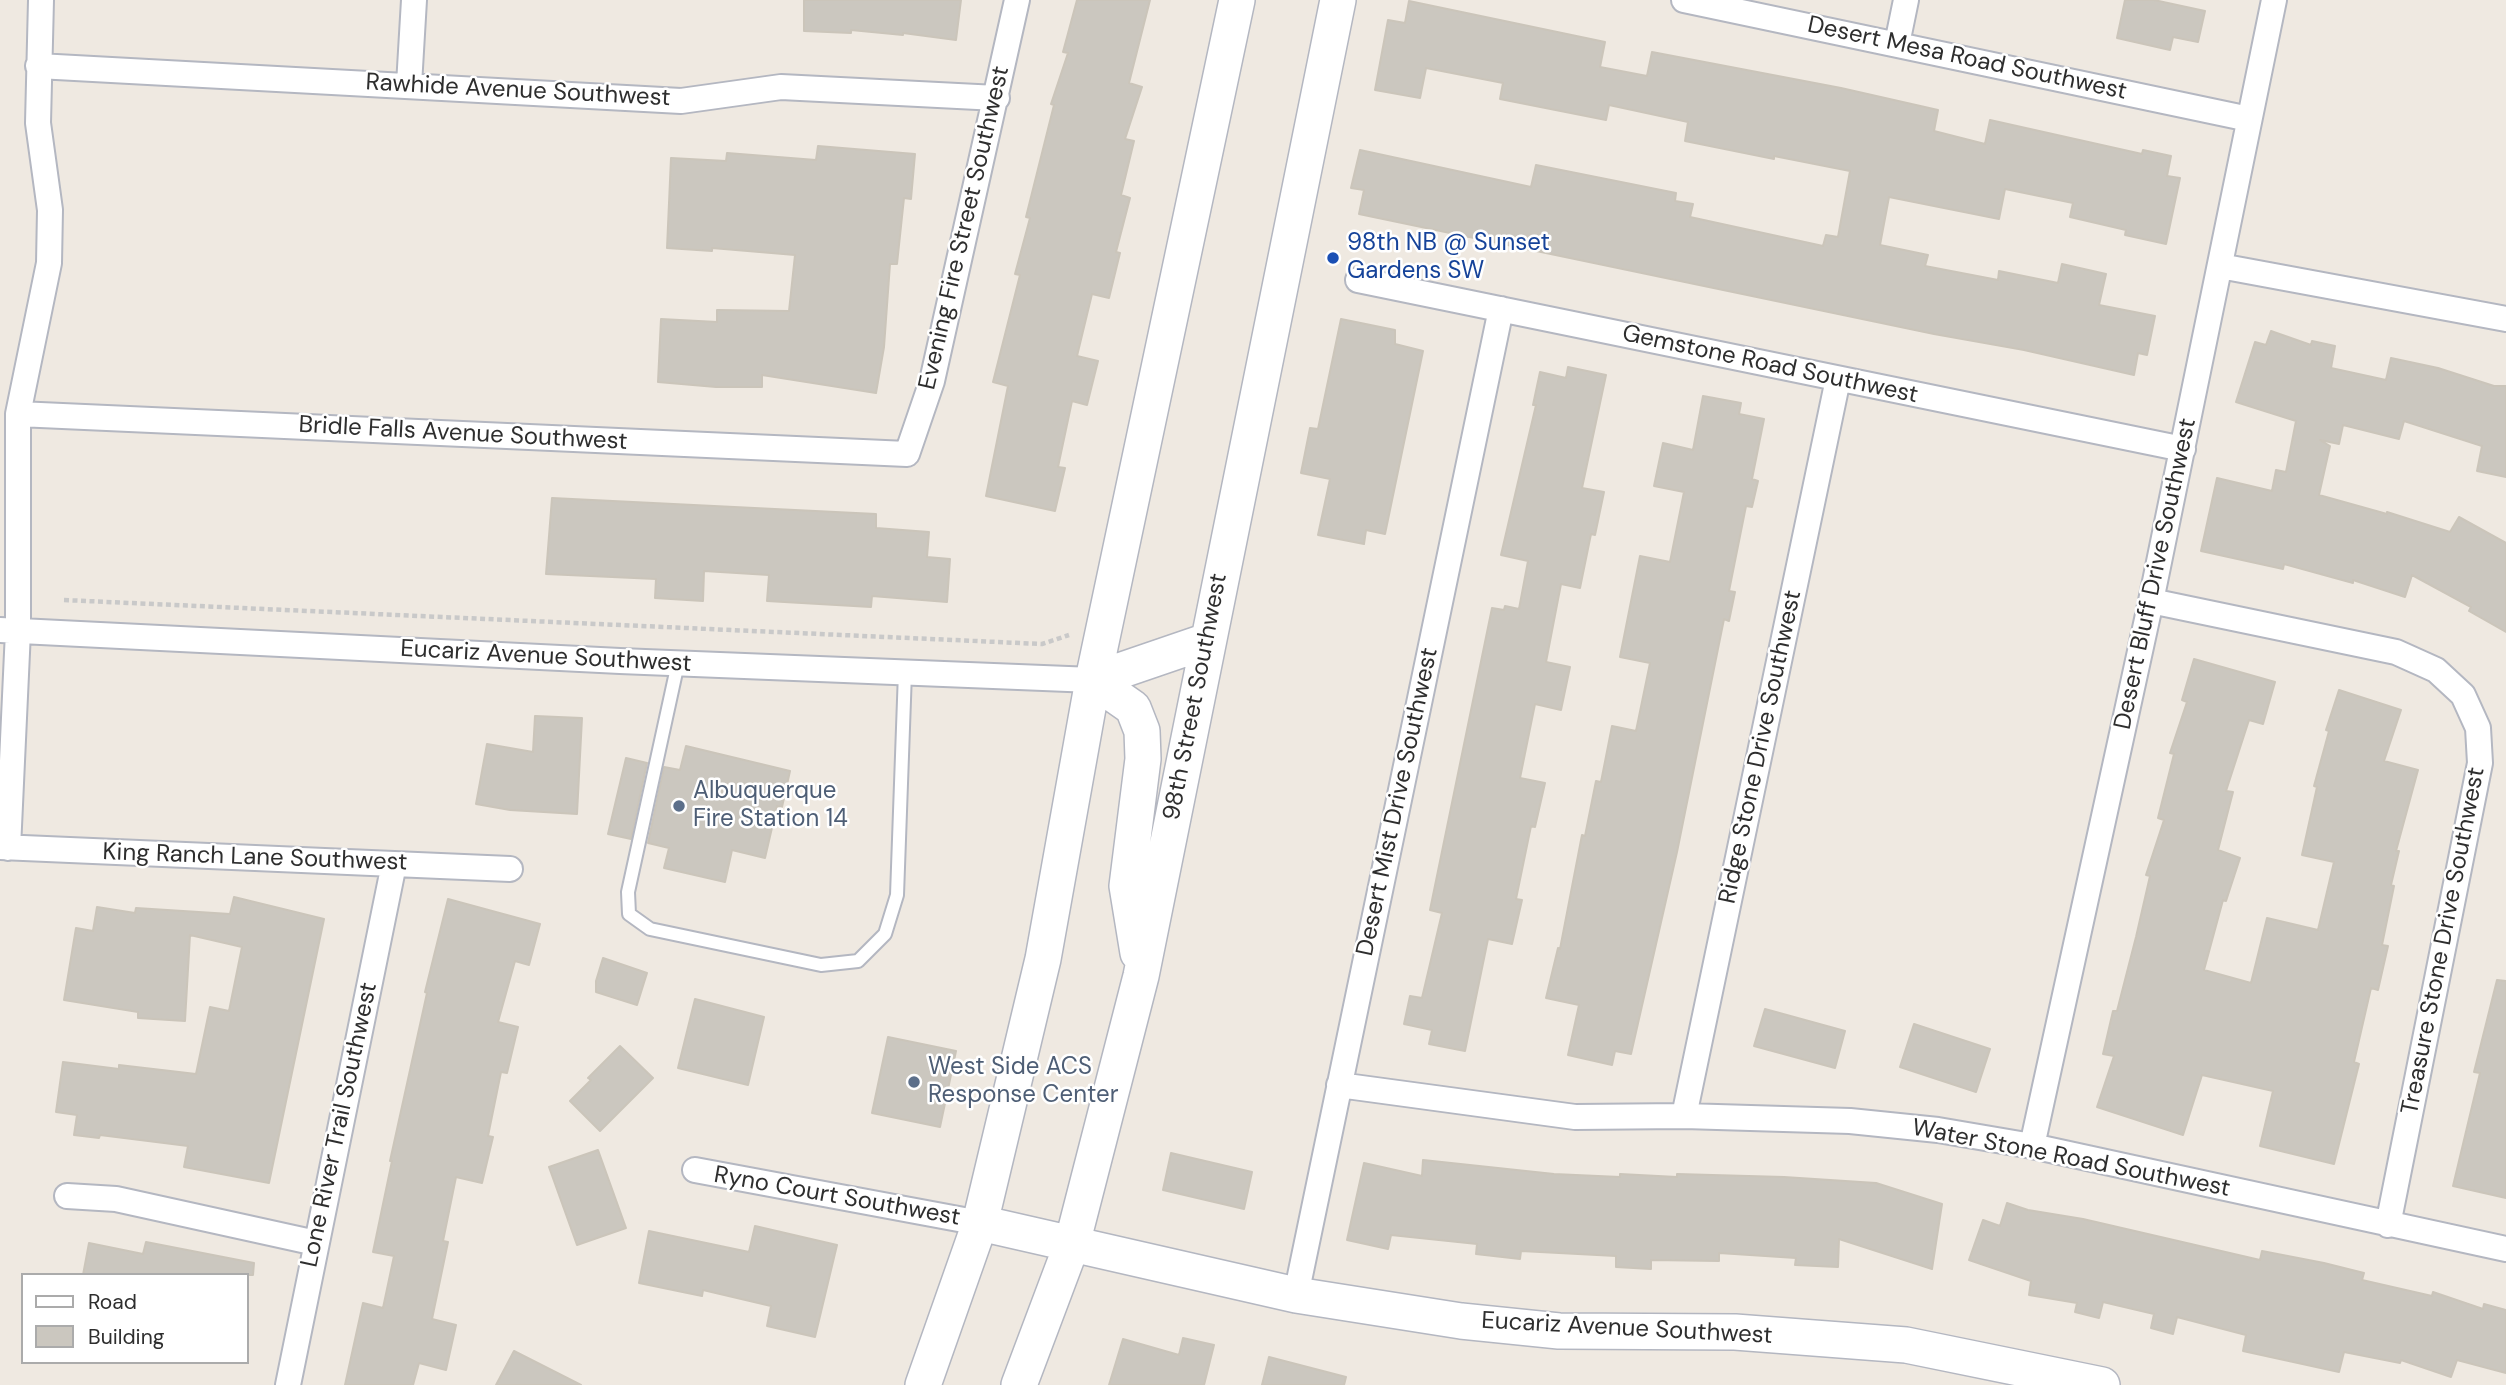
<!DOCTYPE html>
<style>
body{margin:0}
#map{position:relative;width:2506px;height:1385px;overflow:hidden;background:#efe9e1;font-family:"DM Sans",sans-serif}
canvas{display:block}
.legend{position:absolute;left:21px;top:1273px;width:228px;height:91px;box-sizing:border-box;background:#fff;border:2px solid #ababab;margin:0;padding:9px 12px;list-style:none;font-size:21px;color:#2e2e2e}
.legend li{display:flex;align-items:center;gap:14px;height:35px}
.legend b{width:35px;border:2px solid #ababab}
</style>
<div id="map">
<canvas width="2506" height="1385"></canvas>
<ul class="legend">
<li><b style="height:9px;background:#fff"></b>Road</li>
<li><b style="height:19px;background:#cbc7bf"></b>Building</li>
</ul>
</div>
<script>
const g = document.querySelector('canvas').getContext('2d');
g.lineJoin = 'round';
function paint(path, color) { g.fillStyle = color; g.fill(path, 'evenodd'); }
function stroke(path, color, width, dash) { g.strokeStyle = color; g.lineWidth = width; g.lineCap = dash ? 'butt' : 'round'; g.setLineDash(dash || []); g.stroke(path); }
function write(font, color, halo, rows, align = 'center') {
  g.font = font + ' "DM Sans",sans-serif'; g.lineWidth = 5; g.setLineDash([]); g.textBaseline = 'middle'; g.strokeStyle = halo; g.fillStyle = color; for (const [text, x, y, turn = 0] of rows) {
    g.save(); g.translate(x, y); g.rotate((+turn || 0) * Math.PI / 180); g.textAlign = isNaN(turn) ? turn : align; if (halo) g.strokeText(text, 0, 0); g.fillText(text, 0, 0); g.restore();
  }
}
const building = new Path2D(`
 M 804,0 L 961,0 L 956,40 L 903,33 L 903,35 L 851,30 L 851,33 L 804,31 Z
 M 1077,0 L 1150,0 L 1129,83 L 1142,87 L 1125,139 L 1134,141 L 1121,195 L 1130,198 L 1116,252 L 1120,253 L 1109,298 L 1092,294 L 1077,356 L 1098,361 L 1087,405 L 1072,401 L 1058,467 L 1065,468 L 1055,511 L 986,496 L 1008,386 L 993,382 L 1020,275 L 1015,274 L 1030,218 L 1026,217 L 1054,105 L 1051,104 L 1068,53 L 1063,52 Z
 M 2125,0 L 2154,0 L 2205,11 L 2198,42 L 2173,37 L 2170,50 L 2117,38 Z
 M 1409,1 L 1605,42 L 1600,67 L 1647,76 L 1652,52 L 1841,88 L 1938,110 L 1934,131 L 1985,144 L 1990,120 L 2142,154 L 2143,150 L 2171,156 L 2167,176 L 2180,178 L 2166,244 L 2125,235 L 2126,230 L 2070,217 L 2073,203 L 2005,189 L 1999,219 L 1889,197 L 1880,245 L 1928,255 L 1925,266 L 1998,280 L 1999,271 L 2058,283 L 2062,264 L 2106,274 L 2099,305 L 2155,316 L 2147,355 L 2138,353 L 2134,375 L 2024,350 L 1934,334 L 1359,214 L 1364,190 L 1351,188 L 1360,150 L 1531,187 L 1536,165 L 1676,193 L 1675,201 L 1693,204 L 1690,217 L 1823,246 L 1826,235 L 1838,237 L 1850,171 L 1774,156 L 1774,159 L 1685,141 L 1688,122 L 1609,105 L 1606,120 L 1500,99 L 1503,83 L 1426,68 L 1420,98 L 1375,90 L 1388,20 L 1405,23 Z
 M 818,146 L 915,154 L 911,199 L 904,198 L 897,264 L 890,264 L 884,347 L 876,393 L 762,375 L 762,387 L 716,387 L 658,382 L 661,319 L 717,322 L 717,310 L 789,311 L 795,255 L 712,248 L 712,251 L 667,248 L 671,158 L 726,161 L 727,153 L 816,160 Z
 M 1341,319 L 1395,330 L 1395,344 L 1423,351 L 1385,534 L 1366,530 L 1364,544 L 1318,535 L 1330,479 L 1301,473 L 1310,428 L 1318,429 Z
 M 2271,331 L 2311,345 L 2312,341 L 2335,346 L 2331,368 L 2386,380 L 2391,358 L 2438,368 L 2494,386 L 2506,386 L 2506,477 L 2477,471 L 2482,446 L 2404,421 L 2399,439 L 2343,425 L 2339,444 L 2320,440 L 2330,446 L 2319,495 L 2387,514 L 2387,512 L 2450,532 L 2459,517 L 2506,543 L 2506,632 L 2469,611 L 2471,607 L 2412,575 L 2405,597 L 2353,580 L 2353,583 L 2284,564 L 2283,569 L 2201,551 L 2217,478 L 2272,491 L 2276,470 L 2286,472 L 2296,421 L 2236,402 L 2255,342 L 2266,345 Z
 M 1568,367 L 1606,375 L 1582,488 L 1604,492 L 1595,535 L 1591,534 L 1580,588 L 1561,584 L 1546,662 L 1570,667 L 1561,710 L 1535,704 L 1520,778 L 1545,783 L 1535,827 L 1531,826 L 1516,899 L 1522,900 L 1512,944 L 1488,939 L 1465,1051 L 1429,1044 L 1432,1030 L 1404,1024 L 1410,996 L 1422,998 L 1442,913 L 1430,910 L 1492,608 L 1504,610 L 1505,606 L 1519,609 L 1528,561 L 1501,555 L 1536,405 L 1533,405 L 1540,372 L 1566,378 Z
 M 1703,396 L 1741,403 L 1739,414 L 1764,419 L 1752,479 L 1758,481 L 1752,507 L 1746,506 L 1729,591 L 1735,592 L 1729,621 L 1724,619 L 1677,852 L 1631,1054 L 1615,1051 L 1612,1065 L 1568,1055 L 1579,1005 L 1546,998 L 1558,948 L 1560,949 L 1582,835 L 1585,836 L 1596,781 L 1601,782 L 1612,726 L 1636,731 L 1650,663 L 1620,657 L 1640,556 L 1670,562 L 1684,492 L 1654,486 L 1663,443 L 1693,450 Z
 M 552,498 L 876,514 L 876,528 L 929,532 L 927,557 L 950,559 L 947,602 L 872,596 L 871,607 L 767,601 L 769,575 L 704,571 L 703,601 L 655,598 L 656,579 L 546,574 Z
 M 2194,659 L 2275,682 L 2263,724 L 2249,720 L 2226,791 L 2233,792 L 2218,850 L 2240,858 L 2226,901 L 2223,900 L 2204,970 L 2251,983 L 2267,918 L 2318,930 L 2334,862 L 2302,855 L 2317,787 L 2314,786 L 2329,731 L 2326,730 L 2339,690 L 2401,710 L 2384,761 L 2418,770 L 2396,851 L 2399,851 L 2391,885 L 2394,886 L 2382,945 L 2388,946 L 2378,990 L 2371,988 L 2354,1062 L 2359,1064 L 2334,1164 L 2260,1146 L 2273,1091 L 2202,1075 L 2183,1135 L 2097,1107 L 2114,1056 L 2103,1054 L 2113,1011 L 2117,1011 L 2136,937 L 2150,876 L 2146,875 L 2164,820 L 2158,818 L 2174,754 L 2170,753 L 2187,702 L 2182,700 Z
 M 535,716 L 582,718 L 577,814 L 510,810 L 476,804 L 487,744 L 533,752 Z
 M 686,746 L 790,771 L 782,807 L 777,806 L 765,858 L 732,850 L 725,882 L 664,868 L 669,848 L 648,843 L 664,767 L 680,770 Z
 M 626,758 L 647,763 L 631,839 L 608,834 Z
 M 234,897 L 324,919 L 269,1183 L 184,1167 L 188,1146 L 100,1135 L 99,1138 L 74,1135 L 77,1115 L 56,1112 L 63,1062 L 119,1069 L 119,1065 L 196,1074 L 210,1007 L 229,1011 L 242,947 L 190,935 L 185,1021 L 138,1018 L 138,1012 L 64,1000 L 76,928 L 93,931 L 97,907 L 135,913 L 136,908 L 230,914 Z
 M 448,899 L 540,924 L 529,965 L 515,961 L 498,1022 L 518,1027 L 507,1073 L 501,1072 L 488,1136 L 493,1137 L 482,1183 L 456,1177 L 443,1241 L 448,1242 L 432,1319 L 456,1325 L 446,1370 L 419,1363 L 413,1385 L 345,1385 L 363,1303 L 383,1308 L 394,1256 L 373,1252 L 392,1161 L 390,1161 L 427,993 L 425,992 Z
 M 603,958 L 647,973 L 637,1005 L 596,992 L 596,981 Z
 M 2497,980 L 2506,981 L 2506,1198 L 2453,1186 L 2480,1073 L 2474,1072 Z
 M 695,999 L 764,1017 L 748,1085 L 678,1068 Z
 M 1765,1009 L 1845,1031 L 1835,1068 L 1754,1046 Z
 M 1914,1024 L 1990,1049 L 1976,1092 L 1900,1067 Z
 M 888,1037 L 956,1051 L 940,1127 L 872,1113 Z
 M 620,1046 L 653,1078 L 600,1131 L 570,1101 L 591,1080 L 588,1078 Z
 M 598,1150 L 626,1228 L 577,1245 L 549,1167 Z
 M 1171,1153 L 1252,1172 L 1244,1209 L 1163,1190 Z
 M 1423,1160 L 1554,1174 L 1620,1177 L 1620,1174 L 1677,1177 L 1677,1174 L 1784,1177 L 1876,1183 L 1942,1204 L 1932,1269 L 1839,1239 L 1838,1267 L 1795,1265 L 1796,1258 L 1719,1253 L 1719,1261 L 1651,1260 L 1651,1269 L 1616,1267 L 1616,1256 L 1521,1251 L 1520,1259 L 1476,1254 L 1477,1244 L 1391,1235 L 1388,1249 L 1347,1240 L 1364,1163 L 1422,1176 Z
 M 2007,1203 L 2028,1210 L 2083,1219 L 2260,1260 L 2262,1251 L 2324,1263 L 2364,1273 L 2362,1280 L 2432,1296 L 2433,1292 L 2483,1309 L 2484,1304 L 2506,1310 L 2506,1373 L 2457,1360 L 2451,1377 L 2401,1360 L 2400,1363 L 2344,1352 L 2339,1372 L 2243,1351 L 2246,1335 L 2177,1317 L 2173,1334 L 2151,1328 L 2154,1314 L 2103,1302 L 2099,1318 L 2075,1312 L 2077,1303 L 2029,1295 L 2031,1281 L 1969,1260 L 1983,1220 L 2000,1226 Z
 M 755,1226 L 837,1245 L 815,1337 L 767,1326 L 771,1306 L 703,1290 L 702,1296 L 639,1283 L 649,1231 L 749,1252 Z
 M 146,1242 L 254,1263 L 253,1275 L 83,1275 L 89,1243 L 143,1254 Z
 M 1183,1338 L 1214,1345 L 1204,1385 L 1109,1385 L 1123,1339 L 1179,1355 Z
 M 514,1351 L 581,1385 L 496,1385 Z
 M 1269,1357 L 1346,1377 L 1344,1385 L 1262,1385 Z`);
const path = new Path2D(`
 M 64,600 L 1042,644 L 1069,635`);
const lane = new Path2D(`
 M 678,663 L 628,892 L 629,914 L 650,929 L 821,965 L 858,961 L 885,934 L 897,895 L 905,672`);
const street = new Path2D(`
 M 1684,0 L 2249,119
 M 1897,44 L 1906,0
 M 38,66 L 681,101 L 781,87 L 997,98
 M 409,85 L 414,0
 M 2220,266 L 2506,319
 M 1358,280 L 2183,449
 M 18,414 L 907,454 L 932,381 L 1017,0
 M 2151,601 L 2396,652 L 2436,670 L 2463,695 L 2478,728 L 2480,763 L 2388,1225
 M 0,630 L 620,661 L 1093,680
 M 0,847 L 510,869
 M 8,848 L 18,631 L 18,414 L 49,263 L 50,210 L 38,123 L 41,0
 M 1339,1085 L 1575,1117 L 1684,1116 L 1850,1121 L 1938,1130 L 2032,1146 L 2506,1249
 M 1684,1116 L 1838,379
 M 2032,1146 L 2151,601 L 2274,0
 M 695,1170 L 980,1223
 M 67,1196 L 116,1199 L 316,1243
 M 1296,1295 L 1501,309
 M 288,1385 L 394,864`);
const secondary = new Path2D(`
 M 1093,680 L 1133,708 L 1142,731 L 1143,759 L 1127,886 L 1138,953
 M 1093,680 L 1207,641
 M 980,1223 L 1296,1295 L 1461,1321 L 1559,1331 L 1735,1332 L 1906,1345 L 2102,1385
 M 923,1385 L 980,1223 L 1043,959 L 1093,680 L 1237,0
 M 1019,1385 L 1072,1244 L 1141,976 L 1338,0`);
const markers = [
 [1333,258,7,"#1a4fb4"],
 [679,806,7,"#5c6f8a"],
 [914,1082,7,"#5c6f8a"]
];
const streetNames = [
 ["Desert Mesa Road Southwest",1967,59,12],
 ["Rawhide Avenue Southwest",518,91,3],
 ["Evening Fire Street Southwest",965,228,-77],
 ["Gemstone Road Southwest",1770,365,12],
 ["Bridle Falls Avenue Southwest",463,434,3],
 ["Desert Bluff Drive Southwest",2156,574,-78],
 ["Eucariz Avenue Southwest",546,657,3],
 ["98th Street Southwest",1196,697,-79],
 ["Ridge Stone Drive Southwest",1761,747,-78],
 ["Desert Mist Drive Southwest",1398,802,-78],
 ["King Ranch Lane Southwest",255,858,2],
 ["Treasure Stone Drive Southwest",2444,941,-79],
 ["Lone River Trail Southwest",340,1125,-78],
 ["Water Stone Road Southwest",2071,1159,11],
 ["Ryno Court Southwest",837,1197,10],
 ["Eucariz Avenue Southwest",1627,1329,3]
];
const transitNames = [
 ["98th NB @ Sunset",1347,244],
 ["Gardens SW",1347,272]
];
const serviceNames = [
 ["Albuquerque",693,792],
 ["Fire Station 14",693,820],
 ["West Side ACS",928,1068],
 ["Response Center",928,1096]
];
paint(building, '#cbc7bf');
stroke(building, '#cbc5ba', 2);
stroke(lane, '#b4b7c1', 16);
stroke(street, '#b4b7c1', 28);
stroke(secondary, '#b4b7c1', 38);
stroke(path, '#c9c9c9', 4.5, [5, 3.5]);
stroke(lane, '#fff', 12);
stroke(street, '#fff', 24);
stroke(secondary, '#fff', 35);
for (const [x, y, r, color] of markers) { const dot = new Path2D(); dot.arc(x, y, r, 0, 2 * Math.PI); g.fillStyle = color; g.fill(dot); stroke(dot, '#fff', 2.5); }
write('24px', '#2e2e2e', '#fff', streetNames);
write('24px', '#164399', '#fff', transitNames, 'left');
write('24px', '#4e5e75', '#fff', serviceNames, 'left');
</script>
